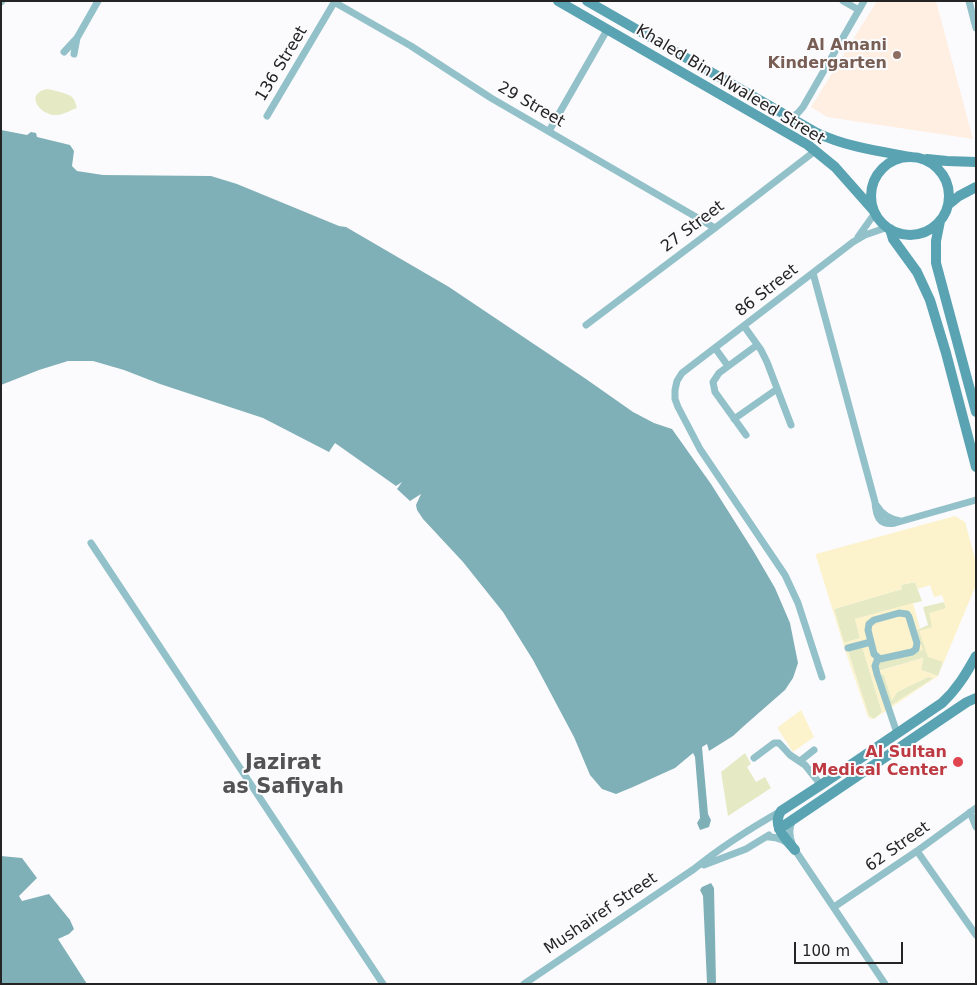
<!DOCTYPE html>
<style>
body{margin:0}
#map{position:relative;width:977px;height:985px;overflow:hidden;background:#fbfbfd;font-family:"DejaVu Sans",sans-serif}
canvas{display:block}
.frame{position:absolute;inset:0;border:2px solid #242425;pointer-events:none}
.scale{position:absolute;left:794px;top:942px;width:109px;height:22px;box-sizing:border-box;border:2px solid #242425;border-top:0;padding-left:6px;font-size:15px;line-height:18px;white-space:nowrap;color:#242425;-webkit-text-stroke:4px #fbfbfd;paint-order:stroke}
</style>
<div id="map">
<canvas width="977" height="985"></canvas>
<div class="frame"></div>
<div class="scale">100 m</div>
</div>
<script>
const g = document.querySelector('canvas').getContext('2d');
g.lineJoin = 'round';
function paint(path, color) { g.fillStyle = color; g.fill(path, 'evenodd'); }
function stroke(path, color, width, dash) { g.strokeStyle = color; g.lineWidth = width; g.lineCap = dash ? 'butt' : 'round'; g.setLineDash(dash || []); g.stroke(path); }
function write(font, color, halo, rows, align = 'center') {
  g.font = font + ' "DejaVu Sans",sans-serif'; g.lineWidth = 4; g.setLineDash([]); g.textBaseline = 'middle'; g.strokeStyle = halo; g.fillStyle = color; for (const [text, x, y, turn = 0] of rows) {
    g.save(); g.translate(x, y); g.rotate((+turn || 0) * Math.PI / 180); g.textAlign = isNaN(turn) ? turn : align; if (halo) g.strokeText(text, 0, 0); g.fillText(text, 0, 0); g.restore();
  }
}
const education = new Path2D(`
 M 877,1 L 936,1 L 973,139 L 827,117 L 811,107 Z`);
const green = new Path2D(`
 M 47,89 C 53,90 67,93 72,97 C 75,100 76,105 77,108 C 71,110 65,114 58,115 C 41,117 23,94 47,89 Z
 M 915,582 L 922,601 L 855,619 L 860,638 L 844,643 L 834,609 L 902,589 L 901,585 Z
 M 944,602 L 946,608 L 943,662 L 938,676 L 921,670 L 923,658 L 878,671 L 877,663 L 917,630 L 928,625 L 923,607 Z
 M 862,646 L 882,712 L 874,719 L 869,716 L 847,648 Z
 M 884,674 L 892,700 L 897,692 L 928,677 L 934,678 L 890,706 L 880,675 Z
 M 745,753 L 751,764 L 747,767 L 756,782 L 765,777 L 771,788 L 728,816 L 721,772 Z`);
const sand = new Path2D(`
 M 955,516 L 965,522 L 976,562 L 976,585 L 938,676 L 874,719 L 871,719 L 868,717 L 844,647 L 816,556 L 816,554 ZM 915,582 L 918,589 L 930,585 L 934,597 L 942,595 L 946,608 L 929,613 L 932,627 L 919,631 L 928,657 L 943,662 L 938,676 L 921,670 L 923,658 L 879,671 L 877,663 L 923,650 L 917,630 L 920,628 L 913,603 L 855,619 L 860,638 L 844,643 L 834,609 L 902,589 L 901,585 ZM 862,646 L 882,712 L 874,719 L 869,716 L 847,649 ZM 884,674 L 892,701 L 897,692 L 928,677 L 934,678 L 890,706 L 880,675 Z
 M 801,710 L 814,737 L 793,752 L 778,729 L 778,727 Z`);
const water = new Path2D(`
 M 1,130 L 27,135 L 31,132 L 36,133 L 37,137 L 70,145 L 74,151 L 72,166 L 77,171 L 103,175 L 211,176 L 237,184 L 339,226 L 346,227 L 449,287 L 586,379 L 633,412 L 654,423 L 672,429 L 711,484 L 754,552 L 775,588 L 790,623 L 798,663 L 793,678 L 785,690 L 745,725 L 733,736 L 709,751 L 707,744 L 702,747 L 708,814 L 711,820 L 709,827 L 700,830 L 697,823 L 700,818 L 695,757 L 693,753 L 675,768 L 633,787 L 616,794 L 602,789 L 590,775 L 574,737 L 533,660 L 503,612 L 463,562 L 423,519 L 417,510 L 416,505 L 421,494 L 410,501 L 397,489 L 402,482 L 396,486 L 335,443 L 329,452 L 263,418 L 160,384 L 124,370 L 93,361 L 68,361 L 39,370 L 1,385 Z
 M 1,856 L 22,858 L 37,878 L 19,896 L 22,901 L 49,894 L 70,920 L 74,929 L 69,934 L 58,939 L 87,984 L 1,984 Z
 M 711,883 L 714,888 L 716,983 L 707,983 L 703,896 L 700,890 L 702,887 Z`);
const street = new Path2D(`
 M 843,1 L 859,10
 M 969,1 L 976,28
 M 1,2 L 2,1
 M 334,2 L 411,46 L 491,98 L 715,228
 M 64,52 L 77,38 L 98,1
 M 74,54 L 77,38
 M 267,116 L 335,1
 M 789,118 L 797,114 L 803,107 L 864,1
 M 549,131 L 607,30
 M 858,237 L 875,213
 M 813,273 L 875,502 C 876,516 879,526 895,523 L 976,500
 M 586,325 L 715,228 L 815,151
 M 744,326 L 761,350 L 767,362 L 791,425
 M 715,348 L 728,366
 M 734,419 L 777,389
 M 746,435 L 715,392 L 713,382 L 719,373 L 757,345
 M 877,506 C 882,515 890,519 900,521
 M 91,543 L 383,984
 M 899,613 L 907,614 L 909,617 L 917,643 L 916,649 L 912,652 L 880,659 L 874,654 L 868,630 L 869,624 L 874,620 Z
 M 848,648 L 871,642
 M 878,658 L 875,666 L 877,674 L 897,733
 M 822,677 L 798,603 L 785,575 L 700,449 L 678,407 L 675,399 L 675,390 L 677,381 L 682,373 L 853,242 L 865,235 L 888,227
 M 754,758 L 774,743 L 779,743 L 790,755 L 805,765 L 821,785
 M 800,761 L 814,750
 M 970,812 L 976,827
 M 766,837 C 779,836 786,841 795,850 L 885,984
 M 792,843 C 789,835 789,827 793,820
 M 917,851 L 976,935
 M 704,865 L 746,849 L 769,835
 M 834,907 L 917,851 L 976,808
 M 524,984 L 694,869 C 721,847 751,828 781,811`);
const secondary = new Path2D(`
 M 558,1 L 808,145 L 835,167 L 874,211
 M 587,1 L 817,133 C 847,147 878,151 911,157
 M871 196a39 39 0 1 1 78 0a39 39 0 1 1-78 0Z
 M 927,159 L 947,161 L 976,162
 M 948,205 L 959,196 L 976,187
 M 940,221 L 936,241 L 936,263 L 976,412
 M 890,229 L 893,239 L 917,272 L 930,300 L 946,353 L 976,467
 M 779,829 L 958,708 L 967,702 L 976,698
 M 795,850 C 786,839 771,826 781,811 L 821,785 L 942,703 C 957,689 966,674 976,656`);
const markers = [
 [897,55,5,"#8d6e63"],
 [958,762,6,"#e0444e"]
];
const educationNames = [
 ["Al Amani",887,46],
 ["Kindergarten",887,64]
];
const streetNames = [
 ["136 Street",282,64,-59],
 ["Khaled Bin Alwaleed Street",730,85,31],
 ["29 Street",531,105,30],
 ["27 Street",693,227,-37],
 ["86 Street",767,291,-38],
 ["62 Street",898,847,-35],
 ["Mushairef Street",601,914,-34]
];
const healthNames = [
 ["Al Sultan",947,753],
 ["Medical Center",947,771]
];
const districtNames = [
 ["Jazirat",283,764],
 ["as Safiyah",283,788]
];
paint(education, '#ffeee2');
paint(green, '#e5eac5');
paint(sand, '#fcf2cc');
paint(water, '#80b0b7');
stroke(street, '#93c1ca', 7);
stroke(secondary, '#5aa3b2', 10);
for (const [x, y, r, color] of markers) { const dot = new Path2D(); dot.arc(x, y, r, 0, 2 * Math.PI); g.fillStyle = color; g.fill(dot); stroke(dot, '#fbfbfd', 2); }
write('bold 16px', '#785e54', '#fbfbfd', educationNames, 'right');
write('16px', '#242425', '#fbfbfd', streetNames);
write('bold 16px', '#be3a42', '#fbfbfd', healthNames, 'right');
write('bold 21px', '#535355', '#fbfbfd', districtNames);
</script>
